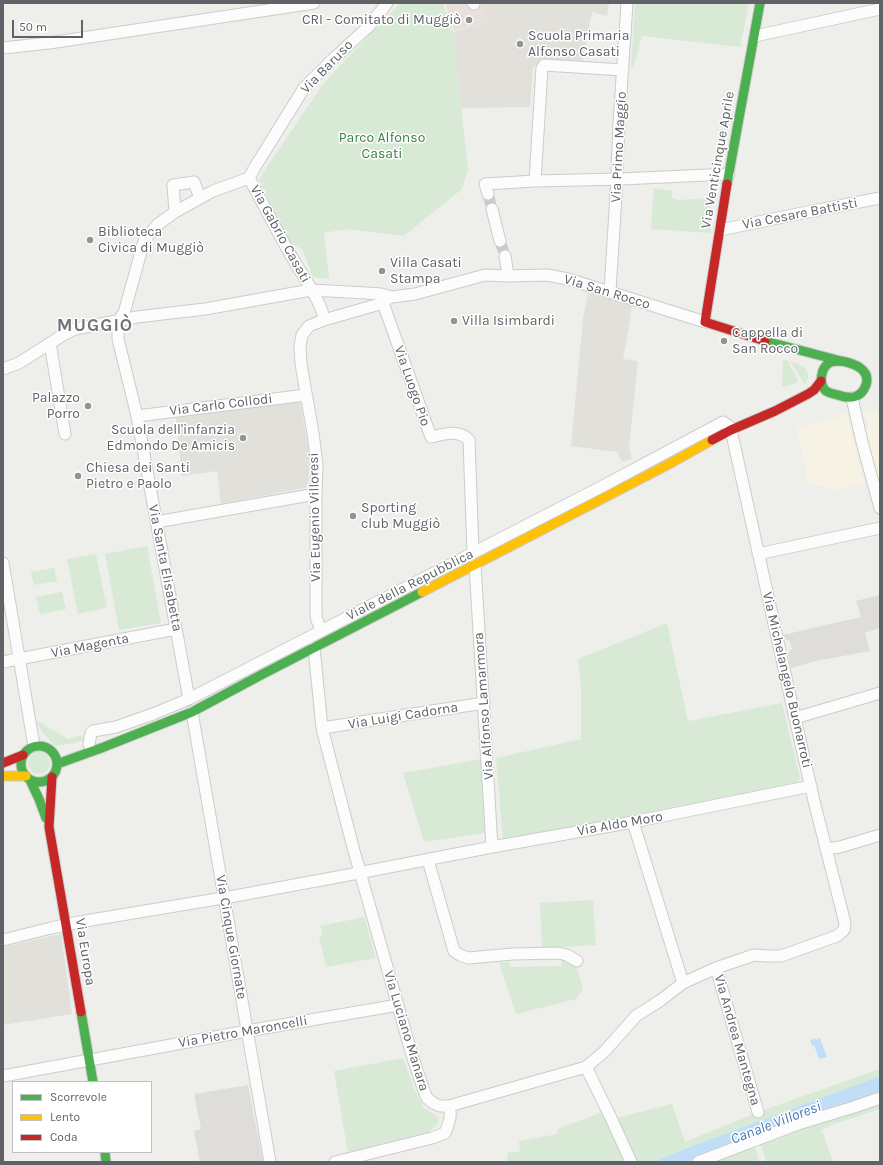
<!DOCTYPE html>
<meta charset="utf-8">
<style>
body{margin:0}
#map{position:relative;width:883px;height:1165px;overflow:hidden;background:#eeeeea;font-family:Karla,sans-serif}
canvas{display:block}
.frame{position:absolute;inset:0;border:4px solid #5f6367;pointer-events:none}
.legend{position:absolute;left:12px;top:1081px;width:140px;height:72px;box-sizing:border-box;background:#fff;border:1px solid #bfc1c2;margin:0;padding:5px 7px;list-style:none;font-size:12px;color:#5f6367}
.legend li{display:flex;align-items:center;gap:8px;height:20px}
.legend b{width:20px;border:1px solid #bfc1c2}
.scale{position:absolute;left:12px;top:20px;width:71px;height:18px;box-sizing:border-box;border:2px solid #5f6367;border-top:0;padding-left:5px;font-size:12px;line-height:14px;white-space:nowrap;color:#5f6367;-webkit-text-stroke:3px #fff;paint-order:stroke}
</style>
<div id="map">
<canvas width="883" height="1165"></canvas>
<div class="frame"></div>
<ul class="legend">
<li><b style="height:5px;background:#4caf50"></b>Scorrevole</li>
<li><b style="height:5px;background:#ffc107"></b>Lento</li>
<li><b style="height:5px;background:#c62828"></b>Coda</li>
</ul>
<div class="scale">50 m</div>
</div>
<script>
const g = document.querySelector('canvas').getContext('2d');
g.lineJoin = 'round';
function paint(path, color) { g.fillStyle = color; g.fill(path, 'evenodd'); }
function stroke(path, color, width, dash) { g.strokeStyle = color; g.lineWidth = width; g.lineCap = dash ? 'butt' : 'round'; g.setLineDash(dash || []); g.stroke(path); }
function write(font, color, halo, rows, align = 'center') {
  g.font = font + ' Karla,sans-serif'; g.lineWidth = 3; g.setLineDash([]); g.textBaseline = 'middle'; g.strokeStyle = halo; g.fillStyle = color; for (const [text, x, y, turn = 0] of rows) {
    g.save(); g.translate(x, y); g.rotate((+turn || 0) * Math.PI / 180); g.textAlign = isNaN(turn) ? turn : align; if (halo) g.strokeText(text, 0, 0); g.fillText(text, 0, 0); g.restore();
  }
}
const commercial = new Path2D(`
 M 880,411 L 880,489 L 864,429 L 868,427 L 864,412 Z
 M 847,414 L 864,483 L 839,490 L 808,484 L 797,428 Z`);
const industrial = new Path2D(`
 M 880,595 L 880,628 L 865,633 L 870,651 L 816,661 L 791,668 L 788,653 L 792,649 L 790,641 L 785,639 L 783,635 L 861,617 L 856,601 Z
 M 248,1085 L 263,1162 L 200,1162 L 194,1131 L 201,1129 L 194,1094 Z`);
const education = new Path2D(`
 M 482,3 L 609,3 L 607,16 L 592,12 L 582,66 L 540,63 L 533,67 L 530,107 L 461,108 L 453,32 L 488,21 Z
 M 588,293 L 632,303 L 630,321 L 623,359 L 638,361 L 629,447 L 632,459 L 622,462 L 617,452 L 571,446 L 583,319 Z
 M 300,400 L 310,458 L 308,487 L 221,504 L 217,471 L 182,476 L 176,418 Z
 M 61,934 L 72,1014 L 3,1025 L 3,947 Z`);
const medical = new Path2D(`
 M 445,3 L 482,3 L 488,21 L 454,31 Z`);
const green = new Path2D(`
 M 400,3 L 443,3 L 453,32 L 468,170 L 462,189 L 404,236 L 347,229 L 324,233 L 329,279 L 313,277 L 303,250 L 289,242 L 259,179 L 323,84 Z
 M 635,3 L 749,3 L 740,47 L 642,36 L 633,67 L 631,68 Z
 M 654,188 L 672,191 L 672,198 L 678,200 L 710,198 L 711,233 L 651,229 Z
 M 787,360 L 798,381 L 796,383 L 784,387 L 782,385 L 783,361 Z
 M 790,361 C 802,365 814,370 805,385 Z
 M 147,546 L 161,623 L 119,630 L 105,554 Z
 M 96,554 L 107,608 L 78,614 L 67,559 Z
 M 54,568 L 57,581 L 34,585 L 31,572 Z
 M 62,592 L 66,609 L 40,614 L 36,597 Z
 M 667,623 L 688,721 L 782,703 L 800,778 L 797,783 L 503,841 L 496,758 L 581,739 L 581,687 L 578,659 Z
 M 36,720 L 68,739 L 81,735 L 84,740 L 74,743 L 55,746 L 42,732 Z
 M28 763a11 11 0 1 1 22 0a11 11 0 1 1-22 0Z
 M 482,759 L 485,833 L 424,842 L 403,773 Z
 M 593,900 L 596,945 L 542,948 L 540,903 Z
 M 364,917 L 376,958 L 326,967 L 319,936 L 323,935 L 320,926 Z
 M 561,959 C 579,961 578,974 583,988 L 576,999 L 516,1014 L 501,970 L 500,962 L 509,962 L 510,967 L 561,966 Z
 M 403,1058 L 416,1093 L 424,1108 L 438,1117 L 439,1122 L 429,1132 L 348,1153 L 334,1071 Z
 M 880,1069 L 880,1076 L 687,1148 L 654,1162 L 636,1162 L 616,1118 L 672,1104 L 685,1142 L 761,1111 Z
 M 880,1091 L 880,1109 L 834,1124 L 821,1130 L 823,1133 L 833,1162 L 766,1162 L 761,1144 L 755,1146 L 759,1162 L 686,1162 L 693,1159 Z
 M 603,1112 L 625,1162 L 507,1162 L 508,1153 L 520,1151 L 519,1141 L 557,1134 L 559,1128 Z`);
const water = new Path2D(`
 M 815,1038 L 816,1040 L 820,1038 L 827,1057 L 819,1059 L 814,1045 L 812,1046 L 810,1040 Z
 M 880,1076 L 880,1091 L 693,1159 L 686,1162 L 654,1162 L 687,1148 Z`);
const streetTunnel = new Path2D(`
 M 488,194 L 492,209
 M 500,241 L 505,256`);
const street = new Path2D(`
 M 473,3 L 474,4
 M 755,36 L 880,9
 M 3,48 L 49,43 L 314,3
 M 249,178 C 263,203 275,228 289,252 C 298,269 323,303 324,320 L 383,303 L 389,298
 M 249,178 L 255,167 L 304,88 L 332,60 L 369,26 L 387,3
 M 535,181 L 542,68 L 544,65 L 623,70
 M 488,194 L 485,184 L 535,181 L 621,179 L 729,174
 M 492,209 L 500,241
 M 175,212 L 173,185 L 194,182 L 200,198
 M 720,230 L 807,212 L 880,198
 M 505,256 L 508,276
 M 610,291 L 616,195 L 619,123 L 627,3
 M 383,303 L 431,437 C 445,434 458,429 469,440 L 473,552
 M 118,321 L 118,339 L 137,416 L 189,699
 M 118,321 L 124,313 L 144,241 L 157,225 L 175,212 L 213,191 L 249,178
 M 50,343 L 65,434
 M 3,369 L 19,363 L 63,335 L 75,329 L 137,317 L 205,309 L 311,290 L 366,293 L 381,294 L 392,297 L 415,294 L 485,275 L 508,276 L 547,275 L 568,279 L 705,322
 M 852,398 L 862,442 L 880,508
 M 137,416 L 306,395
 M 156,522 L 316,494
 M 758,554 L 880,528
 M 3,563 L 34,746
 M 475,565 L 492,847
 M 321,630 L 317,620 L 316,615 L 316,494 L 317,465 L 313,433 L 301,364 L 300,346 L 302,335 L 309,326 L 324,320
 M 3,662 L 176,629
 M 192,712 L 270,1162
 M 795,718 L 880,693
 M 322,728 L 484,703
 M 89,744 L 91,733 L 93,731 L 116,727 L 153,714 L 189,699 L 603,486 L 723,422 L 729,426 L 731,430 L 795,718 L 814,801 L 845,923 L 844,930 L 837,936 L 781,956 L 767,956 L 754,955 L 716,968 L 683,983 L 661,1000 L 636,1016 L 605,1051 L 586,1067 L 449,1106 L 440,1106 L 433,1103 L 427,1098 L 424,1091 L 412,1055 L 354,851 L 322,728 L 314,648
 M 633,822 L 683,983
 M 826,849 L 840,847 L 880,835
 M 428,860 L 454,951 L 460,955 L 468,958 L 513,954 L 558,953 L 567,955 L 577,961
 M 3,940 L 51,928 L 79,922 L 235,896 L 348,875 L 492,847 L 633,822 L 811,786
 M 716,968 L 758,1112
 M 586,1067 L 611,1118 L 631,1162
 M 3,1076 L 247,1031 L 398,1005
 M 335,1162 L 432,1138 L 445,1133 C 449,1123 452,1116 449,1106
 M 698,1162 L 798,1124 L 854,1107 L 880,1098`);
const fast = new Path2D(`
 M 727,184 L 760,3
 M 765,341 L 841,361
 M 841,361 C 853,363 871,369 866,385 C 861,399 849,399 838,395 C 834,394 829,393 826,391 C 818,384 821,368 829,363 C 832,361 837,361 841,361 Z
 M21 764a18 18 0 1 1 36 0a18 18 0 1 1-36 0Z
 M 57,764 L 104,747 L 192,712 L 261,675 L 422,592
 M 30,780 L 39,799 L 46,818
 M 81,1012 L 93,1082
 M 105,1152 L 106,1162`);
const slow = new Path2D(`
 M 422,592 L 671,463 L 712,440
 M 3,776 L 26,776`);
const jam = new Path2D(`
 M 727,184 L 705,322 L 765,341
 M 712,440 L 731,430 L 775,411 L 808,394 L 814,390 L 821,381
 M 3,763 L 23,755
 M 52,777 L 49,827 L 81,1012`);
const markers = [
 [469,20,4,"#919495"],
 [520,44,4,"#919495"],
 [90,240,4,"#919495"],
 [382,271,4,"#919495"],
 [454,321,4,"#919495"],
 [724,341,4,"#919495"],
 [88,406,4,"#919495"],
 [243,438,4,"#919495"],
 [78,476,4,"#919495"],
 [353,516,4,"#919495"]
];
const poiNames = [
 ["CRI - Comitato di Muggiò",461,20,"right"],
 ["Scuola Primaria",528,36],
 ["Alfonso Casati",528,52],
 ["Biblioteca",98,232],
 ["Civica di Muggiò",98,248],
 ["Villa Casati",390,263],
 ["Stampa",390,279],
 ["Villa Isimbardi",462,321],
 ["Cappella di",732,333],
 ["San Rocco",732,349],
 ["Palazzo",80,398,"right"],
 ["Porro",80,414,"right"],
 ["Scuola dell'infanzia",235,430,"right"],
 ["Edmondo De Amicis",235,446,"right"],
 ["Chiesa dei Santi",86,468],
 ["Pietro e Paolo",86,484],
 ["Sporting",361,508],
 ["club Muggiò",361,524]
];
const streetNames = [
 ["Via Baruso",327,67,-46],
 ["Via Primo Maggio",619,147,-87],
 ["Via Venticinque Aprile",718,160,-80],
 ["Via Cesare Battisti",800,214,-11],
 ["Via Gabrio Casati",280,234,61],
 ["Via San Rocco",607,292,17],
 ["Via Luogo Pio",412,386,71],
 ["Via Carlo Collodi",221,405,-7],
 ["Via Eugenio Villoresi",315,517,-91],
 ["Via Santa Elisabetta",165,568,79],
 ["Viale della Repubblica",410,585,-27],
 ["Via Magenta",90,646,-11],
 ["Via Michelangelo Buonarroti",787,680,77],
 ["Via Alfonso Lamarmora",484,706,-94],
 ["Via Luigi Cadorna",403,716,-9],
 ["Via Aldo Moro",620,824,-10],
 ["Via Cinque Giornate",231,937,80],
 ["Via Europa",85,952,81],
 ["Via Luciano Manara",406,1031,73],
 ["Via Pietro Maroncelli",243,1032,-10],
 ["Via Andrea Mantegna",737,1040,74]
];
const parkNames = [
 ["Parco Alfonso",382,138],
 ["Casati",382,154]
];
const waterNames = [
 ["Canale Villoresi",776,1123,-21]
];
const districtNames = [
 ["MUGGIÒ",95,326]
];
paint(commercial, '#f6f3e4');
paint(industrial, '#deddda');
paint(education, '#e1e0da');
paint(medical, '#e9e0de');
paint(green, '#d8ead6');
paint(water, '#c0dff7');
stroke(streetTunnel, '#cacbc9', 11, [11, 5.5]);
stroke(street, '#cbcccb', 13);
stroke(fast, '#cbcccb', 11);
stroke(slow, '#cbcccb', 11);
stroke(jam, '#cbcccb', 11);
stroke(street, '#fcfcfc', 11);
stroke(fast, '#4caf50', 9);
stroke(slow, '#ffc107', 9);
stroke(jam, '#c62828', 9);
for (const [x, y, r, color] of markers) { const dot = new Path2D(); dot.arc(x, y, r, 0, 2 * Math.PI); g.fillStyle = color; g.fill(dot); stroke(dot, '#fff', 1.5); }
write('14px', '#5f6367', '#fff', poiNames, 'left');
write('14px', '#5f6367', '#fff', streetNames);
write('14px', '#38853d', '#fff', parkNames);
write('italic 15px', '#4779af', '#fff', waterNames);
g.letterSpacing = '1px';
write('bold 18px', '#707579', '#fff', districtNames);
g.letterSpacing = '0px';
</script>
